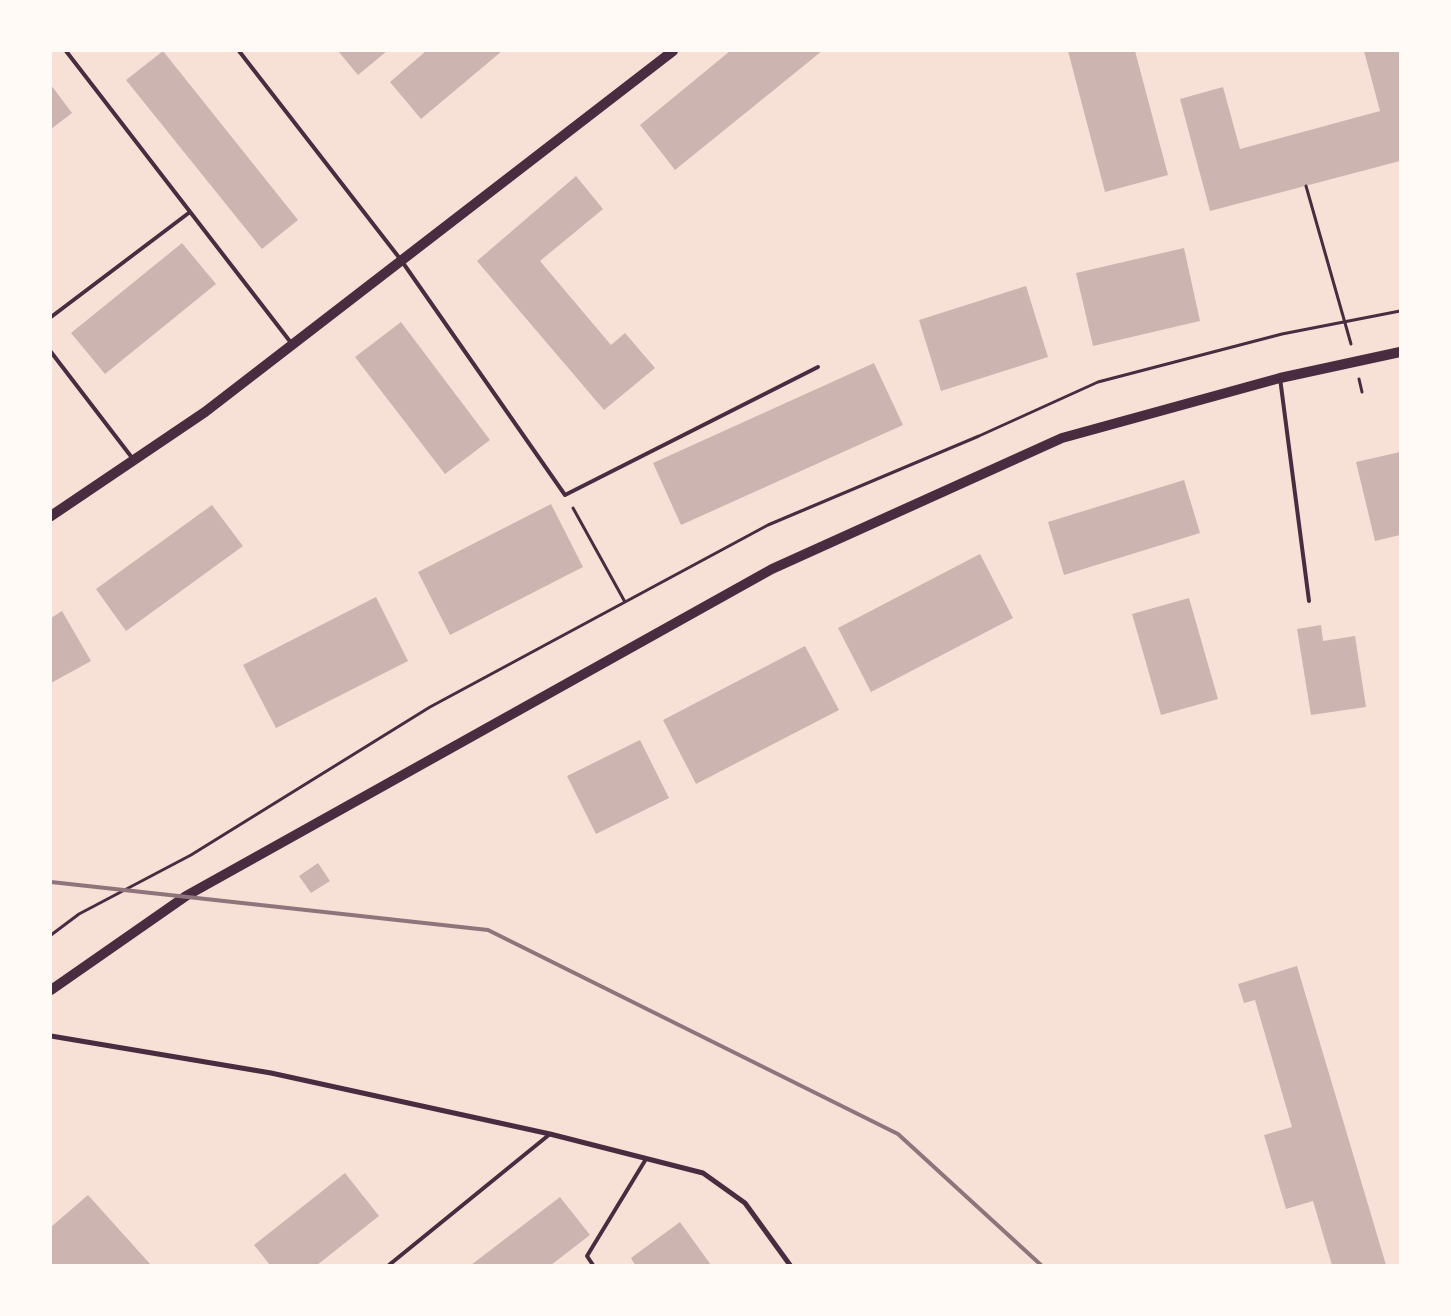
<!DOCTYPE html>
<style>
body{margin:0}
#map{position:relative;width:1451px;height:1316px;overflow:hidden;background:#f7e1d7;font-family:Arial,sans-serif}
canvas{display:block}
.frame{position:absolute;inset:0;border:52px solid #fffaf5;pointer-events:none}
</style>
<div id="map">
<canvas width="1451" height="1316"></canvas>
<div class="frame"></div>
</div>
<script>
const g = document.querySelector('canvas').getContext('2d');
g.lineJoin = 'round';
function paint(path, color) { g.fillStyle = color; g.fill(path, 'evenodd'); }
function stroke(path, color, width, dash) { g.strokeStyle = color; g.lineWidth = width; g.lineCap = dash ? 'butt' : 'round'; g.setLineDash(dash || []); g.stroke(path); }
const building = new Path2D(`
 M 163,51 L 298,220 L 262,249 L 126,80 Z
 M 338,51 L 387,51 L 358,75 Z
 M 426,51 L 502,51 L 421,119 L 390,82 Z
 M 730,51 L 822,51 L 675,170 L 640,125 Z
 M 1068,51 L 1135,51 L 1168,175 L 1105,192 Z
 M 1364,51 L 1400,51 L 1400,161 L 1210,211 L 1180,99 L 1223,87 L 1240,149 L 1380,111 Z
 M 51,85 L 72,113 L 51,129 Z
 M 576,176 L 603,209 L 540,261 L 611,345 L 625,333 L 655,368 L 604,410 L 477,261 Z
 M 182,243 L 216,284 L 105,374 L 71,333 Z
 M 1184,248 L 1200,321 L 1093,346 L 1076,273 Z
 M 1026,286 L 1048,357 L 941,391 L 919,320 Z
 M 401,322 L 490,440 L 445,474 L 355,357 Z
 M 874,363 L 903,425 L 681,525 L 653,463 Z
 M 1400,452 L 1400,535 L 1375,541 L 1356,462 Z
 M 1184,480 L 1200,533 L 1064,575 L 1048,522 Z
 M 551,504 L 583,567 L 450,635 L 418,572 Z
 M 212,505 L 243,546 L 126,631 L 96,589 Z
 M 980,554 L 1013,618 L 871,692 L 838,628 Z
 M 376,597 L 408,661 L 276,728 L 243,665 Z
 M 1189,598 L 1218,699 L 1161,715 L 1132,614 Z
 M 62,611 L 91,661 L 51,683 L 51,618 Z
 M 1321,625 L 1323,641 L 1355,636 L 1366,707 L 1311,715 L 1297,629 Z
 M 805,646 L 839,710 L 696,784 L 663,720 Z
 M 640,740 L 669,798 L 596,834 L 567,776 Z
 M 318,863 L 330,881 L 311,893 L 299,876 Z
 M 1297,966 L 1386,1265 L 1332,1265 L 1313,1201 L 1286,1209 L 1264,1135 L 1292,1127 L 1255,1000 L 1244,1003 L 1238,984 Z
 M 345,1173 L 379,1216 L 317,1265 L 270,1265 L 254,1245 Z
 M 88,1195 L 151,1265 L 51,1265 L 51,1227 Z
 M 560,1197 L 590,1235 L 551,1265 L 471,1265 Z
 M 680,1222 L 711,1265 L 635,1265 L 631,1258 Z`);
const path = new Path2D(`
 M 1306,186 L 1351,344
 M 1359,379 L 1362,392
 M 573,508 L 625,602
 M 51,935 L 79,914 L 191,855 L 430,707 L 768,525 L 979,436 L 1098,382 L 1282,334 L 1400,311`);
const service = new Path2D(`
 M 66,51 L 292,344
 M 239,51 L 401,260 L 565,495 L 818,367
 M 51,317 L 190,212
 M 51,352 L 133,459
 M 1280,378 L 1309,601
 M 389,1265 L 550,1134
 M 593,1265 L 587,1256 L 646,1159`);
const minor = new Path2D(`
 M 51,1036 L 271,1073 L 550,1134 L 703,1173 L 745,1203 L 790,1265`);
const secondary = new Path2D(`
 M 51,516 L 205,412 L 673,51
 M 51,990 L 186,896 L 772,569 L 1062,438 L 1280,378 L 1400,352`);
const rail = new Path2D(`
 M 51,882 L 488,930 L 898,1134 L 1041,1265`);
paint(building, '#ccb4b1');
stroke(path, '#4a2c40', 3);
stroke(service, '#4a2c40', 4);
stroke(minor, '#4a2c40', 5);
stroke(secondary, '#4a2c40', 10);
stroke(rail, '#8f747c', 4);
</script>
